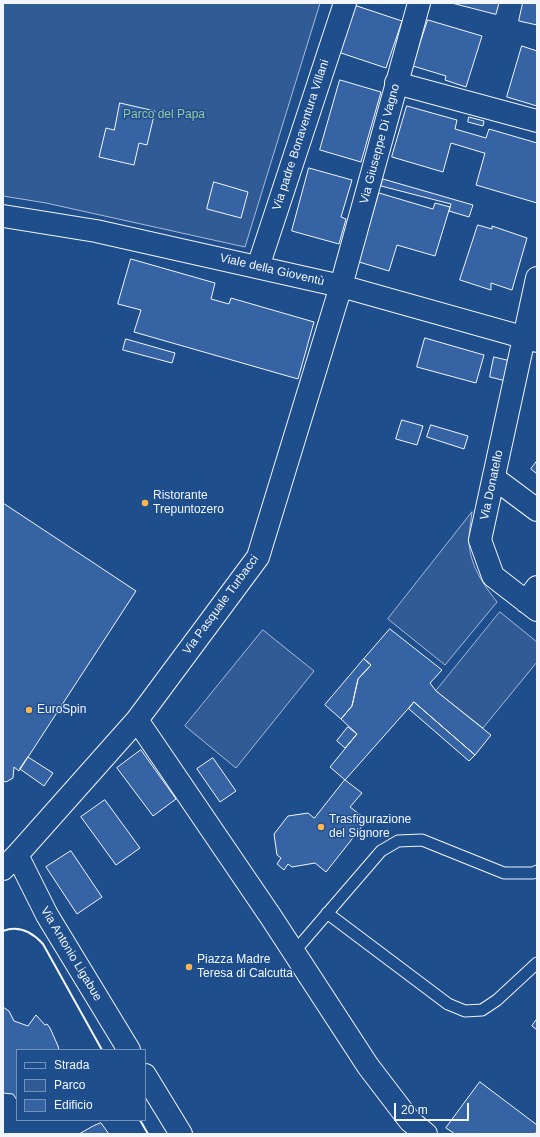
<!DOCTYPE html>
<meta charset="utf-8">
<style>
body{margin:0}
#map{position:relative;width:540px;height:1137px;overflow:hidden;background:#1f4e8c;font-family:Arial,sans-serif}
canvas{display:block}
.frame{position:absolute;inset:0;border:4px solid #f2f6ff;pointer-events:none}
.legend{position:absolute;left:16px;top:1049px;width:130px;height:72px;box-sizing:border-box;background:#1f4e8c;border:1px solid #7391ba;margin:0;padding:5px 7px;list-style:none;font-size:12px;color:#f2f6ff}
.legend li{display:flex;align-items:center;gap:8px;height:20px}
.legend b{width:20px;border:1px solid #7391ba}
.scale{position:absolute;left:394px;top:1103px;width:75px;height:18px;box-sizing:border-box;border:2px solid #f2f6ff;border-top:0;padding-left:5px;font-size:12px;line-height:14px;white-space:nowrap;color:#f2f6ff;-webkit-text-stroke:3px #1f4e8c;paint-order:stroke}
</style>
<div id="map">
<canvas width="540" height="1137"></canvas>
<div class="frame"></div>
<ul class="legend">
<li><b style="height:5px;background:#1f4e8c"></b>Strada</li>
<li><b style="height:11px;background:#305b95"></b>Parco</li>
<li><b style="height:11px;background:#3563a3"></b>Edificio</li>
</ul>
<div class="scale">20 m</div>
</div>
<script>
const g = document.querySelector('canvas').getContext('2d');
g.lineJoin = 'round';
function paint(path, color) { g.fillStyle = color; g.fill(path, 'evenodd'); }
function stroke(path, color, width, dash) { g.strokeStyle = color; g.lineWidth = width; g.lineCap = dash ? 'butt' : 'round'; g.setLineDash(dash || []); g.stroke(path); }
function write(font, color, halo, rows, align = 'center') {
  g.font = font + ' Arial,sans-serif'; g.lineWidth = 3; g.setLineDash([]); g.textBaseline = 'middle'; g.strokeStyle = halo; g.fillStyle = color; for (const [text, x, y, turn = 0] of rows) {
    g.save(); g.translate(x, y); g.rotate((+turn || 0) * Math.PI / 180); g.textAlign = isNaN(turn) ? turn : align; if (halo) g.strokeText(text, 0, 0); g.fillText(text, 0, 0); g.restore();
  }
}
const green = new Path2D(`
 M 3,3 L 320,3 L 245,247 L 46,203 L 3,196 Z
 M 472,512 C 471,521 469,531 469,540 C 469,564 483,584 497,602 L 445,665 L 388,619 Z
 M 500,612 L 537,642 L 537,662 L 483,728 L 436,691 Z
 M 263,630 L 314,671 L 236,768 L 185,726 Z`);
const building = new Path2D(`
 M 452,3 L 499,3 L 496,14 Z
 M 523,3 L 537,3 L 537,25 L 519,21 Z
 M 354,5 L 402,21 L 386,68 L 338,52 Z
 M 428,20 L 482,36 L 466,87 L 445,80 L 446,76 L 413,66 Z
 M 522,46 L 537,51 L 537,106 L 507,97 Z
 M 340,80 L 381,92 L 361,162 L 320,150 Z
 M 120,103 L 155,111 L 147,145 L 139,143 L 134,165 L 99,157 L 106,128 L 114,130 Z
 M 407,106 L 457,120 L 455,129 L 486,138 L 489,129 L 537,143 L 537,203 L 476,185 L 485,153 L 484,153 L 451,143 L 443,172 L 392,157 Z
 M 469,117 L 484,121 L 483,126 L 468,122 Z
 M 309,168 L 352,180 L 341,217 L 346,219 L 339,244 L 292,231 Z
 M 383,179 L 473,205 L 469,217 L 449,211 L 451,204 L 381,186 Z
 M 214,182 L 248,192 L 241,218 L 207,209 Z
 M 379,193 L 433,209 L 435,203 L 450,207 L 435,256 L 397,245 L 389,271 L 359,262 Z
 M 478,225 L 492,229 L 492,226 L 527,238 L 512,290 L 491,283 L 491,290 L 460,280 Z
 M 131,259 L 215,283 L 211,299 L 229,304 L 231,298 L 314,322 L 298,379 L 134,332 L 141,310 L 118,304 Z
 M 425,338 L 484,355 L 476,383 L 417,367 Z
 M 126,339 L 175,353 L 172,363 L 123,350 Z
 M 494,357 L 515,362 L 510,382 L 490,377 Z
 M 402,420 L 423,426 L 417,445 L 396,439 Z
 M 431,425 L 468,436 L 464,449 L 427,437 Z
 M 537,461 L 537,474 L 531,469 Z
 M 3,503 L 136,591 L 19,771 L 14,767 L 13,778 L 6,782 L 3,781 Z
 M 390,629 L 442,670 L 430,683 L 436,691 L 491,735 L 475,755 L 414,702 L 345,780 L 330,767 L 357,734 L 341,719 L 352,706 L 358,679 L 371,665 L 364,659 Z
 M 364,659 L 371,665 L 358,679 L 352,706 L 341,719 L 325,705 Z
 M 414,702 L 475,755 L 469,761 L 409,709 Z
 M 348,727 L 357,734 L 345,748 L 337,741 Z
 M 141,750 L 176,799 L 153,816 L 117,768 Z
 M 28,757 L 53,773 L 44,786 L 20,769 Z
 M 213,758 L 236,791 L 220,802 L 197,769 Z
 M 345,780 L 362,793 L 350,807 L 367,820 L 326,872 L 315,863 L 292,867 L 288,864 L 284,870 L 277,864 L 281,858 L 277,855 L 274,834 L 288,816 L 308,813 L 314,818 Z
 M 105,800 L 140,848 L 116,865 L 81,817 Z
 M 71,851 L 102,897 L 77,914 L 46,867 Z
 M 3,1007 L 9,1011 L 14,1021 L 28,1026 L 36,1015 L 45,1025 L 47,1024 L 50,1028 L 58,1046 L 59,1050 L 17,1050 L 17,1100 L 13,1094 L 3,1093 Z
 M 537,1019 L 537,1030 L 532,1026 Z
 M 480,1082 L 537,1125 L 537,1131 L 535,1134 L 455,1134 L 446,1128 Z
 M 101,1123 L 109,1134 L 79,1134 L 93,1126 Z`);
const lane = new Path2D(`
 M 327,913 L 448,1004 L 465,1011 L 482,1010 L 497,1000 L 537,963
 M 294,952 L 381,851 L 398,841 L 422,840 L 504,873 L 533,873 L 537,871`);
const street = new Path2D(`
 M 396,83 L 537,121
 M 3,216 L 96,231 L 341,286 L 537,341
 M 258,267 L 345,3
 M 537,278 L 480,540 L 493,576 L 537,610
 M 494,478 L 537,510
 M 526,602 L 537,587
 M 137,720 L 271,917 L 368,1066 L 410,1121 L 426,1134
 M 17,855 L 47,915 L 129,1050
 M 3,869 L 17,855 L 137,720 L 258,557 L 341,286 L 419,3
 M 145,1075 L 181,1134`);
const wall = new Path2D(`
 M 3,931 C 19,925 33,933 43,944 L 102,1050
 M 140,1120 L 148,1134`);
const markers = [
 [145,503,4,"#ffb74d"],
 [29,710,4,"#ffb74d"],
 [321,827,4,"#ffb74d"],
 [189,967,4,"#ffb74d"]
];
const parkNames = [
 ["Parco del Papa",164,115]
];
const streetNames = [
 ["Via padre Bonaventura Villani",301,135,-72],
 ["Via Giuseppe Di Vagno",380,144,-75],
 ["Viale della Gioventù",272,270,13],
 ["Via Donatello",492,485,-78],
 ["Via Pasquale Turbacci",221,605,-54],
 ["Via Antonio Ligabue",71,954,59]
];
const poiNames = [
 ["Ristorante",153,496],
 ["Trepuntozero",153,510],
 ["EuroSpin",37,710],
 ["Trasfigurazione",329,820],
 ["del Signore",329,834],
 ["Piazza Madre",197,960],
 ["Teresa di Calcutta",197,974]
];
paint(green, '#305b95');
stroke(green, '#a8bbd7', 1);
paint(building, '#3563a3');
stroke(building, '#f2f6ff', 1);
stroke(lane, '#f2f6ff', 13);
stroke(street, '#f2f6ff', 24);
stroke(lane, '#1f4e8c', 11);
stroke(street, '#1f4e8c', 22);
stroke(wall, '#f2f6ff', 2);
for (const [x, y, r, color] of markers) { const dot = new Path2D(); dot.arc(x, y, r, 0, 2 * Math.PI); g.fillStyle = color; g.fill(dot); stroke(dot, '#1f4e8c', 1.5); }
write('12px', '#97c8a6', '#1f4e8c', parkNames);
write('12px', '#f2f6ff', '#1f4e8c', streetNames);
write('12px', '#f2f6ff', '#1f4e8c', poiNames, 'left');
</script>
